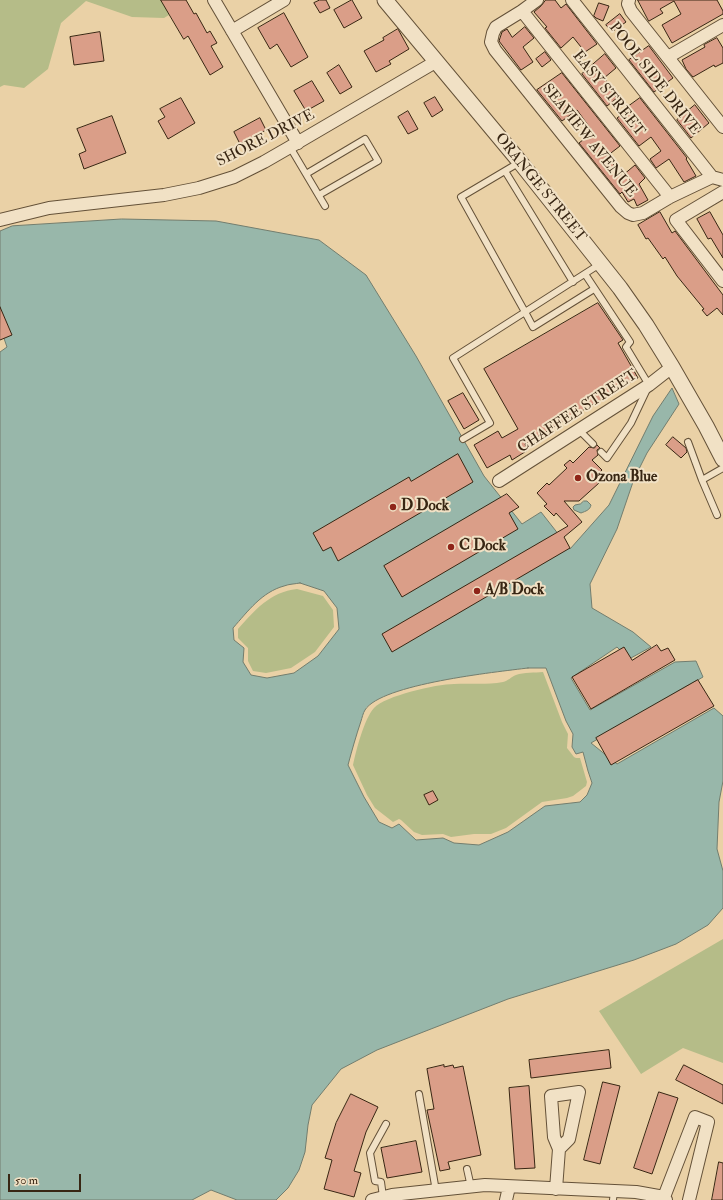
<!DOCTYPE html>
<style>
body{margin:0}
#map{position:relative;width:723px;height:1200px;overflow:hidden;background:#ead1a6;font-family:"IM FELL Double Pica",serif}
canvas{display:block}
.scale{position:absolute;left:8px;top:1174px;width:73px;height:18px;box-sizing:border-box;border:2px solid #382613;border-top:0;padding-left:5px;font-size:12px;line-height:14px;white-space:nowrap;color:#382613;-webkit-text-stroke:3px #f1e1c5;paint-order:stroke}
</style>
<div id="map">
<canvas width="723" height="1200"></canvas>
<div class="scale">50 m</div>
</div>
<script>
const g = document.querySelector('canvas').getContext('2d');
g.lineJoin = 'round';
function paint(path, color) { g.fillStyle = color; g.fill(path, 'evenodd'); }
function stroke(path, color, width, dash) { g.strokeStyle = color; g.lineWidth = width; g.lineCap = dash ? 'butt' : 'round'; g.setLineDash(dash || []); g.stroke(path); }
function write(font, color, halo, rows, align = 'center') {
  g.font = font + ' "IM FELL Double Pica",serif'; g.lineWidth = 4; g.setLineDash([]); g.textBaseline = 'middle'; g.strokeStyle = halo; g.fillStyle = color; for (const [text, x, y, turn = 0] of rows) {
    g.save(); g.translate(x, y); g.rotate((+turn || 0) * Math.PI / 180); g.textAlign = isNaN(turn) ? turn : align; if (halo) g.strokeText(text, 0, 0); g.fillText(text, 0, 0); g.restore();
  }
}
const green = new Path2D(`
 M 0,0 L 165,0 L 169,15 L 164,18 L 132,17 L 86,1 L 61,23 L 48,69 L 24,88 L 4,85 L 0,87 Z
 M 297,589 L 323,596 L 333,610 L 334,627 L 315,652 L 291,668 L 266,673 L 253,671 L 248,661 L 248,648 L 238,638 L 238,629 C 255,610 270,592 297,589 Z
 M 543,672 L 562,722 L 568,734 L 567,748 L 574,757 L 576,758 L 580,758 L 587,782 L 586,786 L 573,796 L 567,798 L 542,802 L 506,828 L 491,834 L 474,834 L 451,837 L 443,834 L 422,835 L 414,832 L 401,820 L 399,819 L 393,822 L 375,808 L 367,795 L 353,765 C 356,751 364,719 374,708 C 385,696 436,684 454,684 C 470,683 487,685 503,682 C 508,681 511,677 516,675 C 524,672 535,673 543,672 Z
 M 723,939 L 723,1063 L 683,1048 L 641,1074 L 599,1011 Z`);
const water = new Path2D(`
 M 122,219 L 216,221 L 319,240 L 366,275 L 416,356 L 484,476 L 522,524 L 541,512 L 570,549 L 609,505 L 653,416 L 672,388 L 679,404 L 647,453 L 634,479 L 617,529 L 590,584 L 592,608 L 633,632 L 651,647 L 629,659 L 617,647 L 571,678 L 590,710 L 675,662 L 696,661 L 703,677 L 591,743 L 617,764 L 714,708 L 723,716 L 723,781 L 719,802 L 717,849 L 723,871 L 723,908 L 708,925 L 676,944 L 634,960 L 508,999 L 377,1050 L 341,1069 L 312,1105 L 308,1125 L 305,1152 L 299,1170 L 288,1188 L 276,1200 L 237,1200 L 211,1190 L 192,1200 L 0,1200 L 0,352 L 7,347 L 0,327 L 0,231 L 12,226 ZM 300,583 L 324,591 L 337,608 L 339,629 L 318,656 L 294,673 L 267,678 L 251,675 L 243,662 L 244,648 L 234,640 L 233,628 C 248,611 262,592 284,586 C 289,584 295,584 300,583 ZM 528,668 L 546,668 L 566,721 L 573,734 L 572,747 L 576,754 L 583,752 L 588,771 L 592,783 L 587,795 L 580,802 L 545,806 L 508,832 L 479,845 L 454,843 L 443,838 L 416,840 L 399,824 L 392,828 L 379,822 L 364,797 L 348,765 C 352,750 356,736 361,721 C 362,718 363,713 365,710 C 381,684 496,672 528,668 Z
 M 584,501 L 587,501 L 591,505 C 590,510 586,511 581,513 L 574,510 L 573,507 L 575,505 L 580,504 Z`);
const building = new Path2D(`
 M 161,0 L 186,0 L 194,14 L 196,13 L 207,33 L 210,31 L 217,43 L 211,46 L 223,67 L 210,75 L 188,36 L 184,39 Z
 M 320,0 L 326,0 L 330,8 L 320,13 L 314,3 Z
 M 352,0 L 362,18 L 344,28 L 334,10 Z
 M 546,0 L 555,0 L 561,8 L 566,4 L 597,44 L 585,52 L 573,37 L 561,48 L 545,28 L 547,27 L 534,12 L 541,6 Z
 M 638,0 L 717,0 L 723,11 L 723,14 L 672,43 L 662,25 L 681,14 L 674,1 L 660,9 L 663,13 L 649,21 Z
 M 599,3 L 609,6 L 603,21 L 596,18 L 594,16 Z
 M 284,13 L 308,57 L 291,67 L 277,44 L 270,49 L 258,28 Z
 M 620,14 L 626,22 L 612,32 L 606,25 Z
 M 525,27 L 534,38 L 523,47 L 533,62 L 521,70 L 499,41 L 502,32 L 507,29 L 512,37 Z
 M 398,29 L 409,49 L 389,61 L 391,64 L 376,72 L 364,51 L 384,40 L 383,38 Z
 M 100,32 L 104,61 L 74,65 L 70,37 Z
 M 717,38 L 723,48 L 723,63 L 715,67 L 714,65 L 693,77 L 686,69 L 682,60 L 705,47 L 704,45 Z
 M 649,46 L 673,78 L 654,92 L 629,60 Z
 M 545,52 L 551,60 L 542,67 L 536,59 Z
 M 605,54 L 616,68 L 604,78 L 609,84 L 607,86 L 617,98 L 607,106 L 582,74 Z
 M 339,65 L 352,87 L 340,94 L 327,73 Z
 M 562,73 L 620,146 L 607,156 L 622,176 L 635,165 L 645,178 L 639,184 L 648,200 L 637,206 L 634,199 L 628,202 L 622,192 L 620,194 L 579,143 L 593,132 L 577,110 L 562,121 L 537,90 Z
 M 312,81 L 324,101 L 306,111 L 294,91 Z
 M 435,97 L 443,110 L 432,117 L 424,103 Z
 M 181,98 L 195,123 L 168,139 L 158,121 L 165,117 L 160,109 Z
 M 640,98 L 687,158 L 686,159 L 696,176 L 684,182 L 669,159 L 656,168 L 650,159 L 661,151 L 651,137 L 639,146 L 617,118 L 631,108 L 629,106 Z
 M 695,105 L 709,123 L 691,138 L 677,120 Z
 M 408,111 L 418,129 L 408,134 L 398,117 Z
 M 112,116 L 126,153 L 84,169 L 79,154 L 86,151 L 77,129 Z
 M 260,118 L 266,130 L 240,144 L 234,132 Z
 M 660,212 L 672,233 L 675,231 L 723,295 L 723,315 L 717,308 L 707,316 L 702,310 L 704,309 L 677,276 L 665,257 L 663,259 L 648,238 L 646,239 L 638,225 Z
 M 710,212 L 723,235 L 723,258 L 711,238 L 708,239 L 697,219 Z
 M 598,303 L 623,340 L 618,343 L 638,378 L 525,444 L 528,450 L 512,460 L 510,455 L 487,468 L 474,445 L 498,431 L 502,438 L 518,429 L 484,369 Z
 M 0,307 L 12,335 L 0,340 Z
 M 463,393 L 479,420 L 464,429 L 448,401 Z
 M 673,437 L 686,448 L 687,452 L 681,458 L 666,445 Z
 M 597,445 L 600,448 L 597,450 L 598,455 L 592,460 L 602,470 L 599,473 L 599,483 L 579,501 L 564,501 L 582,522 L 564,537 L 570,548 L 392,652 L 382,634 L 568,526 L 556,513 L 554,516 L 544,506 L 547,504 L 537,493 L 547,483 L 549,485 L 567,468 L 564,465 L 570,460 L 573,463 L 589,447 L 594,448 Z
 M 458,454 L 473,482 L 338,561 L 331,547 L 323,551 L 313,533 L 409,477 L 411,481 Z
 M 507,494 L 519,507 L 509,513 L 518,529 L 402,597 L 384,566 Z
 M 657,645 L 661,651 L 668,648 L 675,660 L 591,709 L 572,677 L 624,647 L 632,660 Z
 M 698,680 L 714,706 L 611,765 L 596,738 Z
 M 433,791 L 438,800 L 429,805 L 424,795 Z
 M 609,1050 L 611,1068 L 531,1078 L 529,1060 Z
 M 444,1065 L 444,1067 L 453,1065 L 454,1068 L 463,1066 L 481,1155 L 448,1162 L 450,1169 L 440,1171 L 427,1110 L 434,1109 L 427,1069 Z
 M 684,1065 L 723,1085 L 723,1104 L 676,1080 Z
 M 603,1082 L 620,1086 L 600,1164 L 584,1160 Z
 M 529,1086 L 535,1168 L 515,1169 L 509,1088 Z
 M 659,1092 L 678,1098 L 652,1174 L 634,1168 Z
 M 351,1094 L 378,1107 L 366,1132 L 354,1171 L 361,1173 L 354,1197 L 324,1189 L 332,1160 L 325,1158 L 336,1123 Z
 M 416,1141 L 422,1172 L 387,1178 L 381,1148 Z
 M 719,1162 L 723,1163 L 723,1200 L 712,1200 Z`);
const service = new Path2D(`
 M 290,147 L 325,206
 M 520,162 L 461,197 L 525,312 L 600,264
 M 505,171 L 573,282
 M 306,174 L 365,139 L 378,161 L 319,195
 M 585,274 L 630,342 L 626,347 L 649,385 L 631,423 L 607,458 L 601,452
 M 579,430 L 593,444
 M 463,439 L 490,423 L 453,358 L 525,312 L 533,327 L 594,289
 M 688,442 L 702,480 L 723,468
 M 702,480 L 717,515
 M 419,1094 L 436,1191
 M 467,1169 L 471,1187
 M 383,1197 L 381,1182 L 375,1181 L 370,1153 L 386,1124
 M 613,1200 L 614,1191`);
const minor = new Path2D(`
 M 214,0 L 298,143
 M 537,0 L 522,11 L 496,27 L 493,33 L 491,42 L 495,50 L 621,207 L 628,213 L 633,215 L 643,213 L 670,197 L 712,177 L 723,180
 M 572,0 L 712,177
 M 629,0 L 628,4 L 631,11 L 723,127
 M 522,11 L 670,197
 M 232,31 L 284,0
 M 668,57 L 723,25
 M 723,192 L 676,220 L 723,281
 M 0,220 L 49,208 L 164,195 L 199,188 L 234,177 L 264,162 L 290,147 L 437,61
 M 499,481 L 649,385 L 672,367
 M 556,1189 L 559,1149 L 554,1137 L 551,1096 L 579,1092 L 569,1139 L 559,1149
 M 664,1197 L 695,1117 L 708,1122 L 689,1200
 M 372,1200 L 392,1195 L 485,1185 L 636,1192 L 664,1197 L 666,1200
 M 506,1200 L 509,1187`);
const tertiary = new Path2D(`
 M 385,0 L 520,162 L 620,288 L 646,325 L 672,367 L 706,426 L 723,459`);
const markers = [
 [578,478,4,"#8f2418"],
 [393,507,4,"#8f2418"],
 [451,547,4,"#8f2418"],
 [477,591,4,"#8f2418"]
];
const streetNames = [
 ["POOL SIDE DRIVE",654,79,52],
 ["EASY STREET",608,94,51],
 ["SHORE DRIVE",266,139,-27],
 ["SEAVIEW AVENUE",589,141,51],
 ["ORANGE STREET",540,188,51],
 ["CHAFFEE STREET",578,412,-33]
];
const poiNames = [
 ["Ozona Blue",586,478],
 ["D Dock",401,507],
 ["C Dock",459,547],
 ["A/B Dock",485,591]
];
paint(green, '#b5bc88');
paint(water, '#98b7aa');
stroke(water, '#727d6e', 1);
paint(building, '#da9e88');
stroke(building, '#382613', 1);
stroke(service, '#645138', 8);
stroke(minor, '#645138', 14);
stroke(tertiary, '#645138', 17);
stroke(service, '#f1e1c5', 6);
stroke(minor, '#f1e1c5', 12);
stroke(tertiary, '#f1e1c5', 15);
for (const [x, y, r, color] of markers) { const dot = new Path2D(); dot.arc(x, y, r, 0, 2 * Math.PI); g.fillStyle = color; g.fill(dot); stroke(dot, '#f1e1c5', 1.5); }
write('15px', '#382613', '#f1e1c5', streetNames);
write('bold 15px', '#382613', '#f1e1c5', poiNames, 'left');
</script>
